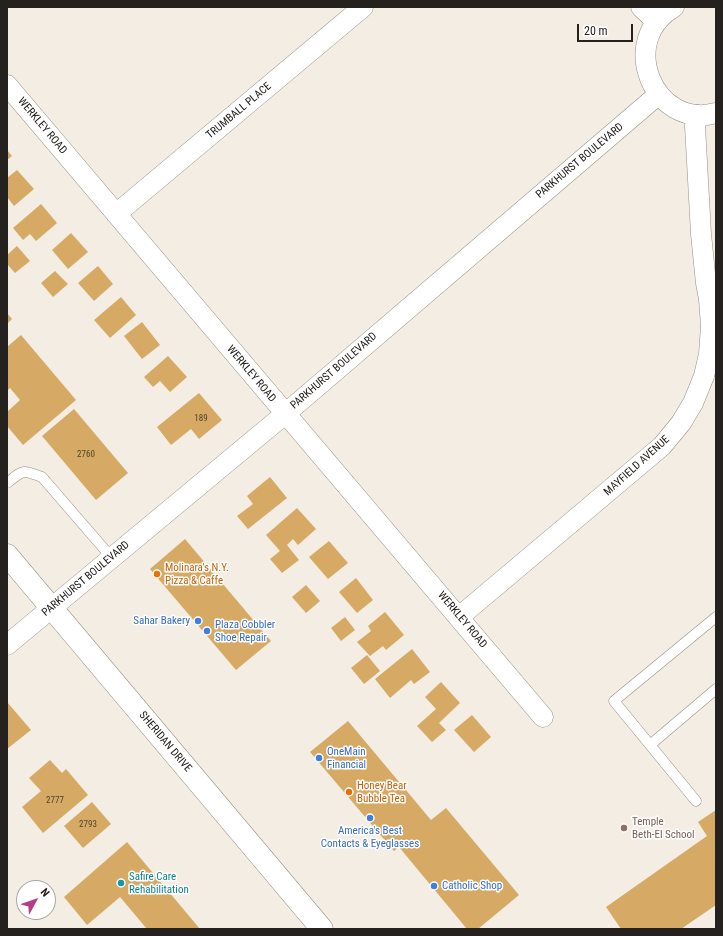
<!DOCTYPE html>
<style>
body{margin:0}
#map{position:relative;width:723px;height:936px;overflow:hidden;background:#f4ede3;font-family:"Roboto Condensed",sans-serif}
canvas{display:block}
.frame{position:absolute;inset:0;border:8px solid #24211e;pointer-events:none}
.north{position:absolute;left:16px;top:880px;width:40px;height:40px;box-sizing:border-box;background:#fff;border:1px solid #a7a6a5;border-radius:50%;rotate:50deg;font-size:11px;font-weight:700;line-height:16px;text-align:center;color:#24211e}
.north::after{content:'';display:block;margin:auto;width:14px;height:18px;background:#b83b8a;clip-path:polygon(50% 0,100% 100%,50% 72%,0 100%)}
.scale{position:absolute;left:577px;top:24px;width:56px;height:18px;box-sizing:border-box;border:2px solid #24211e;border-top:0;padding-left:5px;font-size:12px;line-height:14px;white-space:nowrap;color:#24211e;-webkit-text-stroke:3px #fff;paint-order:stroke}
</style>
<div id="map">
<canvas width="723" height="936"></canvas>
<div class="frame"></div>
<div class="north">N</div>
<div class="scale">20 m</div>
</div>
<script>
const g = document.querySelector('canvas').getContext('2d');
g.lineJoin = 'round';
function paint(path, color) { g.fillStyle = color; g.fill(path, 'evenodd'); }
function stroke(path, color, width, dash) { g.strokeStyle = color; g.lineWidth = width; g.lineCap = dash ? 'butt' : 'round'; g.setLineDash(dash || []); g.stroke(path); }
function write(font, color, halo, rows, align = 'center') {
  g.font = font + ' "Roboto Condensed",sans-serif'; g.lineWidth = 3; g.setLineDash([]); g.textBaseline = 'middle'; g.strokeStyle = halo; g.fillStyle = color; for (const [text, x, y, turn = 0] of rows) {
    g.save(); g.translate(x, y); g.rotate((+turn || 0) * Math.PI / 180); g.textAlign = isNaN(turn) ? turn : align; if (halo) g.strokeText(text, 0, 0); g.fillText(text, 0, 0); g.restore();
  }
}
const building = new Path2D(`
 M 7,150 L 12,156 L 7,160 Z
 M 17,170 L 34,189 L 14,206 L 7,197 L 7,178 Z
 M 41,204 L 57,223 L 36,241 L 30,234 L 23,240 L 13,228 Z
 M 71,233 L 88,252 L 68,269 L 52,250 Z
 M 17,246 L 30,261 L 15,273 L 7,264 L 7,255 Z
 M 98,266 L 113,284 L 94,301 L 78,283 Z
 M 55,271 L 68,284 L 53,297 L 41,283 Z
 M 121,297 L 136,315 L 110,338 L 94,320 Z
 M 7,313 L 12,319 L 7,324 Z
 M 142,322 L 160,345 L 142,359 L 124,336 Z
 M 21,335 L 76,400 L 23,445 L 7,426 L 7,412 L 20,400 L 10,388 L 7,391 L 7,347 Z
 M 168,356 L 187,377 L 170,392 L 160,381 L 153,387 L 144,377 Z
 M 199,393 L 222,420 L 199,439 L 191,429 L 171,445 L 157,427 Z
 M 74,409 L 128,473 L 96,500 L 42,436 Z
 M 270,477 L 287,498 L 248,529 L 237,516 L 253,504 L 247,496 Z
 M 297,508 L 316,529 L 298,545 L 293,539 L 287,545 L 299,560 L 282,573 L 270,559 L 280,551 L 266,535 Z
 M 185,539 L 271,641 L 236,670 L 150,569 Z
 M 329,541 L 348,563 L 328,579 L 309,557 Z
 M 356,578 L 373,600 L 357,613 L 339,592 Z
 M 306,585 L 320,601 L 306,613 L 292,597 Z
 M 385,612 L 404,635 L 386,650 L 383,646 L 370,656 L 357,642 L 371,631 L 368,626 Z
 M 345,617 L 355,630 L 341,641 L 331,628 Z
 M 412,649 L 430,672 L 414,684 L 411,680 L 390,698 L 375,679 Z
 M 367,655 L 380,671 L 364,684 L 351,668 Z
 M 441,682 L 460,703 L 439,723 L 446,730 L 432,742 L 417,726 L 436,709 L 425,697 Z
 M 7,702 L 31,730 L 7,749 Z
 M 472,715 L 491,737 L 474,752 L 454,730 Z
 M 348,721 L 431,820 L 446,808 L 519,895 L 478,929 L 467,929 L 399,847 L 394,851 L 310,752 Z
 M 50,760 L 62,773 L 66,769 L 88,795 L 43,833 L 22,807 L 41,791 L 29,778 Z
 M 92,802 L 111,824 L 83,848 L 64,826 Z
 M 716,810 L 716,905 L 681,929 L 621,929 L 606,907 L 707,836 L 698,822 Z
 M 127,842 L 200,929 L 147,929 L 120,897 L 87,925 L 64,897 Z`);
const lane = new Path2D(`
 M 7,483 C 24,470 21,469 42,477 L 112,558
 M 650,745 L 716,689
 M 696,801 L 614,701 L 716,617`);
const street = new Path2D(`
 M 641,7 L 657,22
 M 674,7 C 617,39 653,130 716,113
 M 7,85 L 543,717
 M 116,214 L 363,7
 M 459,617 L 662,446 L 681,423 L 693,403 L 704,376 L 709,354 L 711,326 L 709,299 L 706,283 L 701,234 L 695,126 L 698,115
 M 7,645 L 285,414 L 659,94`);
const primary = new Path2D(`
 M 7,555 L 322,929`);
const markers = [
 [157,574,4,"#e8710a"],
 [198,621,4,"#3f7fe0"],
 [207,631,4,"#3f7fe0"],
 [319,758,4,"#3f7fe0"],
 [349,792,4,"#e8710a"],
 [370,818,4,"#3f7fe0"],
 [624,828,4,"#8d6e63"],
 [121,883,4,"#0f9aa8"],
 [434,886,4,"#3f7fe0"]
];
const numberNames = [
 ["189",201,419],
 ["2760",86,455],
 ["2777",55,801],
 ["2793",88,825]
];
const streetNames = [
 ["TRUMBALL PLACE",239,111,-40],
 ["WERKLEY ROAD",42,126,50],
 ["PARKHURST BOULEVARD",580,161,-40],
 ["PARKHURST BOULEVARD",334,371,-41],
 ["WERKLEY ROAD",251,374,50],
 ["MAYFIELD AVENUE",637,466,-42],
 ["PARKHURST BOULEVARD",86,579,-40],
 ["WERKLEY ROAD",462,620,50],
 ["SHERIDAN DRIVE",165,742,50]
];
const foodNames = [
 ["Molinara's N.Y.",165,568],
 ["Pizza & Caffe",165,581],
 ["Honey Bear",357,786],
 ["Bubble Tea",357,799]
];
const shopNames = [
 ["Sahar Bakery",190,621,"right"],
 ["Plaza Cobbler",215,625],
 ["Shoe Repair",215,638],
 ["OneMain",327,752],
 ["Financial",327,765],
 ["America's Best",370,831,"center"],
 ["Contacts & Eyeglasses",370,844,"center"],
 ["Catholic Shop",442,886]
];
const educationNames = [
 ["Temple",632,822],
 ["Beth-El School",632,835]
];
const cultureNames = [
 ["Safire Care",129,877],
 ["Rehabilitation",129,890]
];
paint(building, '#d6a964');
stroke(lane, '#948e84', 11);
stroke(street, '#948e84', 21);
stroke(primary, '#948e84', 23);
stroke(lane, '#fff', 10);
stroke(street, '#fff', 20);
stroke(primary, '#fff', 22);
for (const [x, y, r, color] of markers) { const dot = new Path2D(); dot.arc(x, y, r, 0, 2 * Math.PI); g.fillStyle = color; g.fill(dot); stroke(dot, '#fff', 1.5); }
write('9px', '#504330', null, numberNames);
write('11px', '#24211e', '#fff', streetNames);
write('11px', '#c56008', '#fff', foodNames, 'left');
write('11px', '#366cbe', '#fff', shopNames, 'left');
write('11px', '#785e54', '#fff', educationNames, 'left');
write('11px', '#0d838f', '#fff', cultureNames, 'left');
</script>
